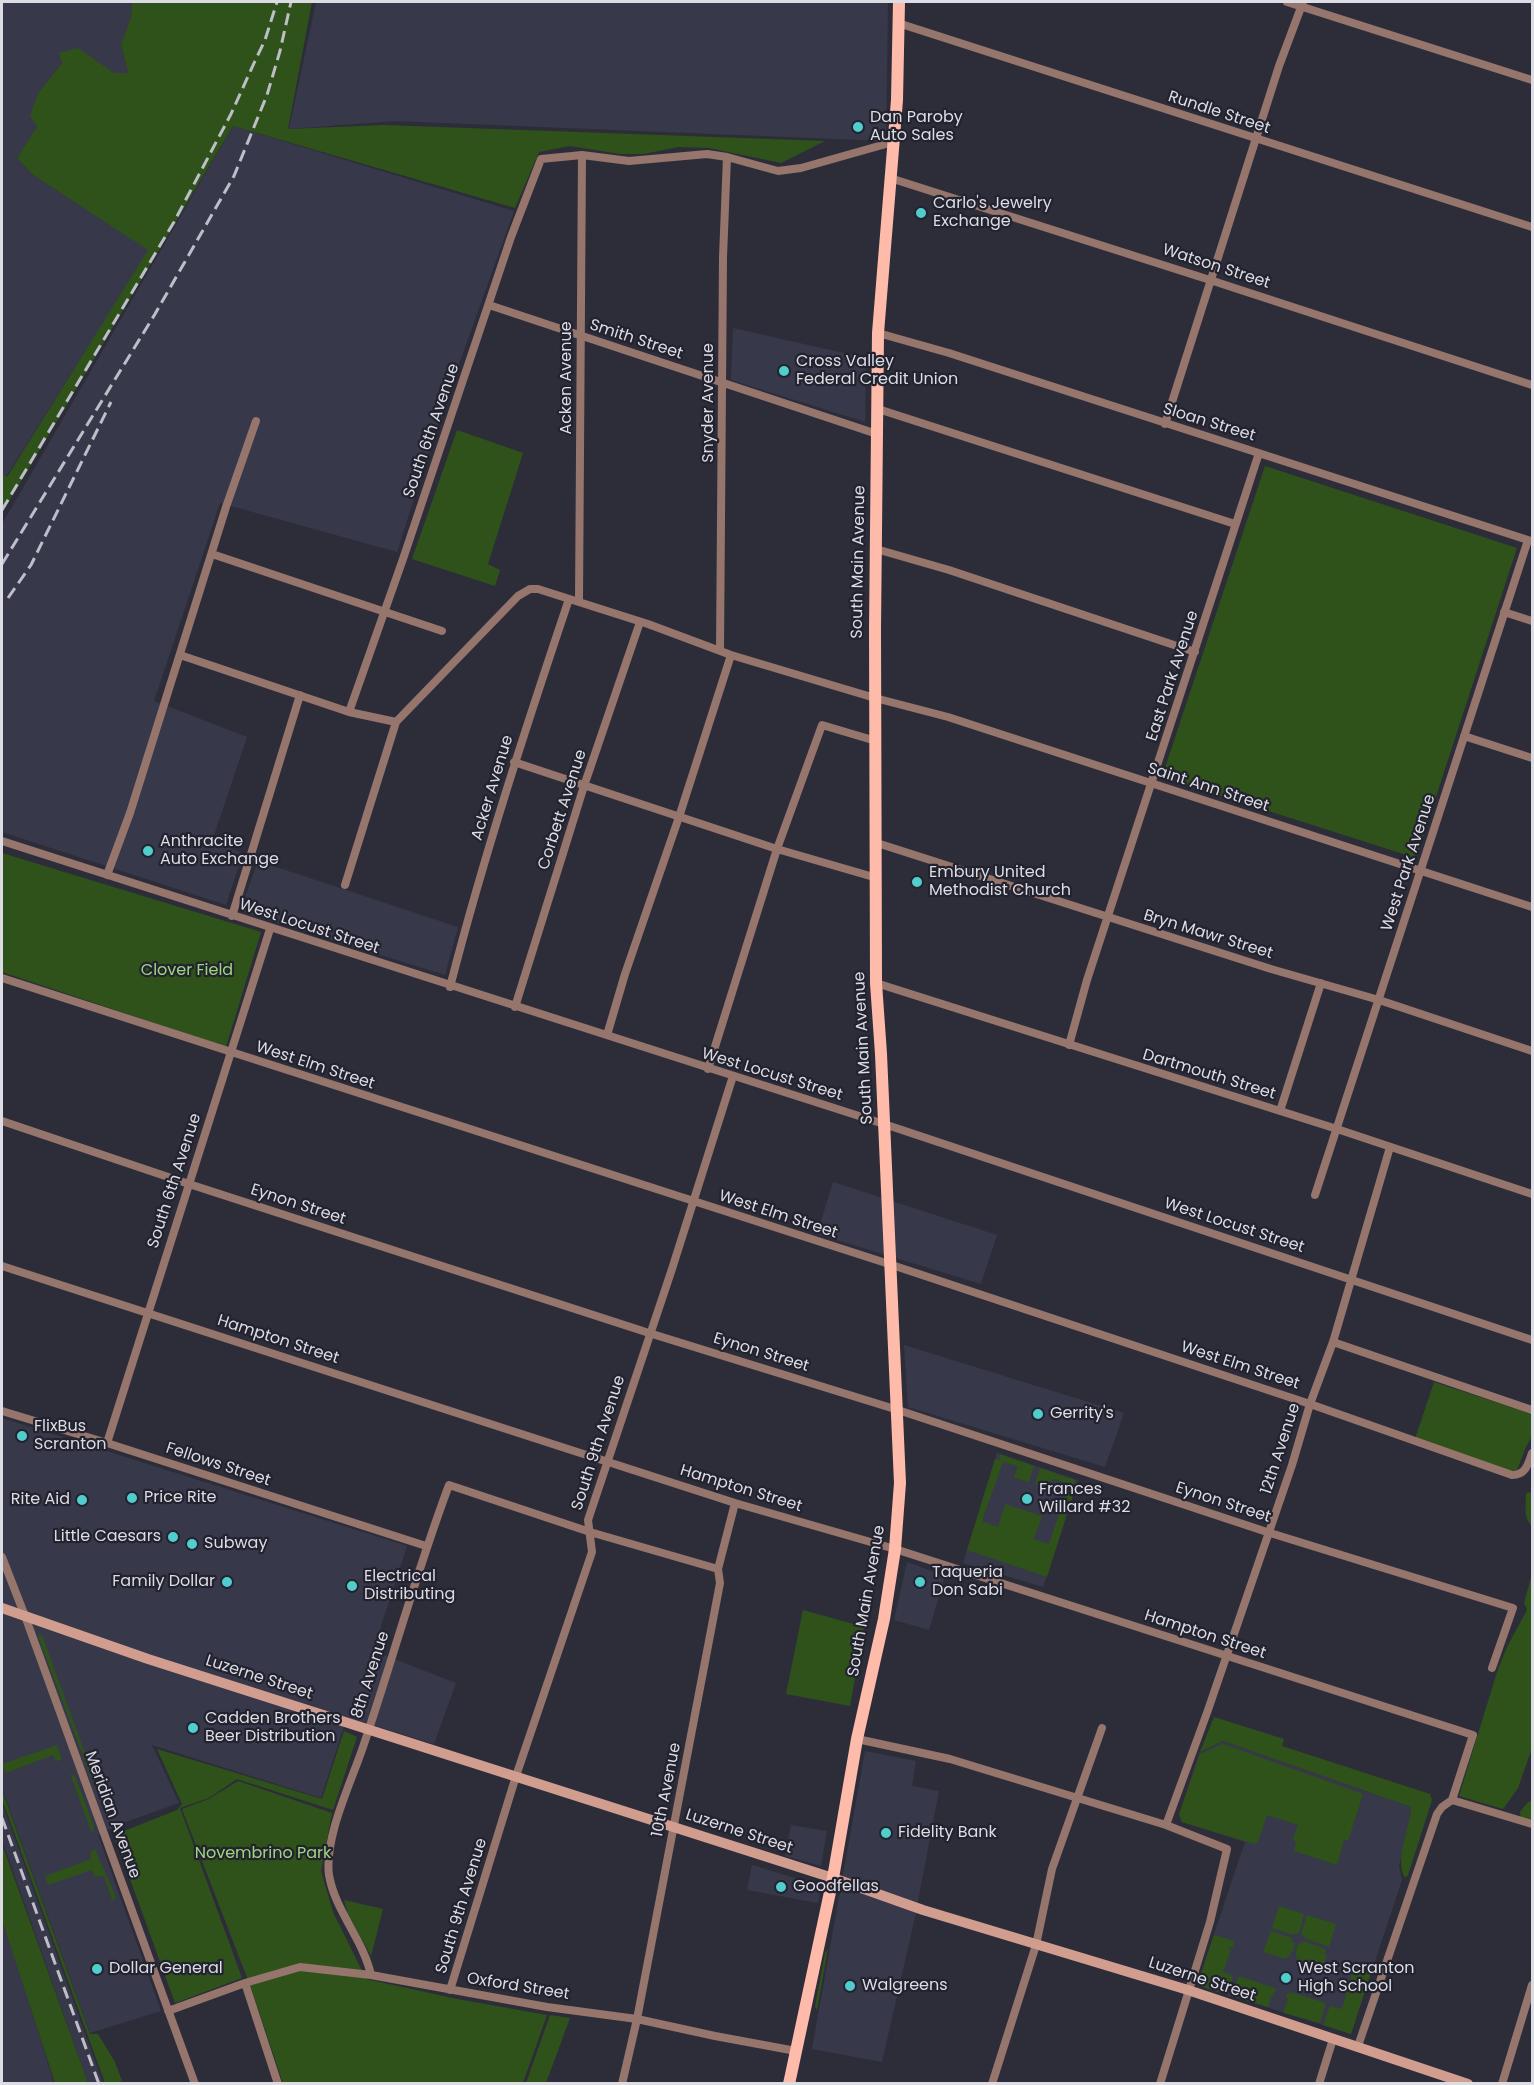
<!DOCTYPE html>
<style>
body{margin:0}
#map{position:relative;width:1534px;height:2085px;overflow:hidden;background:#2d2d3a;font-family:Poppins,sans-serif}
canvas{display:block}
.frame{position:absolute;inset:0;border:3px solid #dbdce4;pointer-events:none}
</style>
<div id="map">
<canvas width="1534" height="2085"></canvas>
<div class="frame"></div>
</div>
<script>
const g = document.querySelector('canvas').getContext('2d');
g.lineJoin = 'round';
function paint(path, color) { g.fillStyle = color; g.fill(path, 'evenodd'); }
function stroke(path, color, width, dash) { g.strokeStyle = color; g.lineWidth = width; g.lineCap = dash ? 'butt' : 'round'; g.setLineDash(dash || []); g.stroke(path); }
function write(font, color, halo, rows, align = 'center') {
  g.font = font + ' Poppins,sans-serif'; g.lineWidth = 4.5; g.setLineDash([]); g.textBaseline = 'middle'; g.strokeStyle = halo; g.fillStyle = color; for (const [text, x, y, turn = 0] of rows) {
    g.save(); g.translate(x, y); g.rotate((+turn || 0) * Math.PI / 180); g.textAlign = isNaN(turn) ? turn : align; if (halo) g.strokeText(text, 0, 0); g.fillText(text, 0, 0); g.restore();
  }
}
const built = new Path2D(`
 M 2,2 L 132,2 L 131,17 L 121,45 L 128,74 L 114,74 L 62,63 L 38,93 L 37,126 L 17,158 L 33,175 L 149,250 L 6,477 L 2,474 Z
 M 316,2 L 888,2 L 886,141 L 394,121 L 289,129 Z
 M 233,126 L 514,211 L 441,414 L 397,552 L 220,503 L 154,701 L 247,737 L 212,841 L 243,853 L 226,905 L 2,832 L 2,524 Z
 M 733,328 L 866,358 L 865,422 L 731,380 Z
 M 258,861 L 458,927 L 445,975 L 240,911 Z
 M 833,1182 L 997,1235 L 981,1284 L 817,1234 Z
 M 904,1345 L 1124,1413 L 1105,1467 L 908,1407 Z
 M 2,1418 L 407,1546 L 373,1651 L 456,1683 L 434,1744 L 347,1717 L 321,1798 L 152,1745 L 179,1803 L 117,1825 L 98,1835 L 161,2011 L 90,2033 L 2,1788 Z
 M 997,1453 L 1078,1480 L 1043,1587 L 963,1563 Z
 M 907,1562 L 945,1576 L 929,1630 L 894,1620 Z
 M 1223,1741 L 1411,1807 L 1410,1820 L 1399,1866 L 1402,1880 L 1351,2034 L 1232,1996 L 1229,1997 L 1228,1995 L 1197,1985 L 1245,1842 L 1182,1822 L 1179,1815 L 1199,1753 Z
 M 865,1751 L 916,1761 L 912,1786 L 939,1791 L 915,1917 L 882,2062 L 812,2049 Z
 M 2,1803 L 103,2083 L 88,2083 L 2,1840 Z
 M 791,1825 L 827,1831 L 821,1866 L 785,1856 Z
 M 752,1865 L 821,1886 L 818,1903 L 747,1890 Z
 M 2,1921 L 16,1960 L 54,2083 L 2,2083 Z`);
const green = new Path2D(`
 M 132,2 L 312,2 L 288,129 L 384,125 L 825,141 L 781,163 L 709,148 L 679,147 L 643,154 L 620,154 L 570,146 L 539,152 L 515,208 L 233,126 L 2,513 L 2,474 L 7,477 L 148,250 L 33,175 L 17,158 L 37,126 L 30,116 L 38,93 L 62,63 L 59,53 L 78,48 L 114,73 L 128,73 L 121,45 L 131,17 Z
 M 457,430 L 523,453 L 488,564 L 500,570 L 495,586 L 412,559 Z
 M 1265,466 L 1517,548 L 1416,858 L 1162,777 Z
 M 2,853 L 261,932 L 226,1047 L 2,972 Z
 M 1434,1382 L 1532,1414 L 1532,1436 L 1526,1447 L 1517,1470 L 1509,1471 L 1415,1439 Z
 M 1000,1454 L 1034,1466 L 1029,1482 L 1014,1478 L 1018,1466 L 1003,1462 L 982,1521 L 998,1527 L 1005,1504 L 1042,1516 L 1034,1539 L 1049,1544 L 1069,1484 L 1054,1479 L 1041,1486 L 1035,1484 L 1040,1468 L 1075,1480 L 1074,1485 L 1076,1486 L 1047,1577 L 967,1550 L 995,1459 L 1000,1460 Z
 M 1532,1492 L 1532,1526 C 1523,1518 1526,1505 1526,1493 Z
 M 1532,1574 L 1532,1748 L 1518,1788 L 1503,1809 L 1459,1796 L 1497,1672 L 1507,1647 L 1527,1610 L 1524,1603 Z
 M 803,1610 L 864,1627 L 850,1706 L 786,1694 Z
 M 39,1634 L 42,1635 L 95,1781 L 92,1780 L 39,1639 Z
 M 1214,1717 L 1284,1739 L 1282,1746 L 1430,1794 L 1432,1800 L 1408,1875 L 1405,1878 C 1394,1858 1410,1830 1411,1807 L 1223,1741 L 1200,1752 Z
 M 344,1731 L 357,1737 L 333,1810 L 237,1779 L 209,1798 L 180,1808 L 242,1978 L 175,2003 L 114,1835 L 177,1810 L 182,1804 L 157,1749 L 322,1799 Z
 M 1223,1744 L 1363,1794 L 1348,1841 L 1344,1840 L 1337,1865 L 1294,1851 L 1296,1843 L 1293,1839 L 1298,1825 L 1267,1815 L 1258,1842 L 1254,1844 L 1182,1822 L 1179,1814 L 1200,1754 Z
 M 57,1745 L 62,1760 L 56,1761 L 53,1755 L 6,1773 L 2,1764 Z
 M 70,1774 L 75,1776 L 94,1827 L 92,1833 Z
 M 238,1781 L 332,1813 L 321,1871 L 333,1912 L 366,1979 L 457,1999 L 547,2015 L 523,2083 L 283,2083 L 251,1988 L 182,1809 L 209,1799 Z
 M 2,1790 L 90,2034 L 98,2034 L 115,2062 L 122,2081 L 116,2083 L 105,2083 L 2,1799 Z
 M 1532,1800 L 1532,1824 L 1521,1820 L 1520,1812 L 1527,1803 Z
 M 2,1844 L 88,2083 L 55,2083 L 2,1920 Z
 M 95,1849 C 101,1866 110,1880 116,1898 L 108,1904 L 112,1900 L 104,1876 L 95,1877 L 92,1870 L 48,1885 L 45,1876 L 91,1859 L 90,1852 Z
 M 344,1900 L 383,1909 L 371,1956 L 348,1914 Z
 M 1279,1906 L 1304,1914 L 1299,1933 L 1296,1933 L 1293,1935 L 1272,1928 Z
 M 1307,1915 L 1336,1924 L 1329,1947 L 1304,1938 L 1304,1936 L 1301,1934 Z
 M 1271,1931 L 1292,1938 L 1292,1943 L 1295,1942 L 1293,1951 L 1286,1959 L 1263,1952 Z
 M 1214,1935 L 1235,1941 L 1233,1947 L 1229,1946 L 1229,1949 L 1231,1950 L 1223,1972 L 1233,1976 L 1228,1995 L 1197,1985 Z
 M 1303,1941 L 1326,1949 L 1324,1954 L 1327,1955 L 1322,1970 L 1297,1963 L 1296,1952 L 1298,1943 L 1302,1944 Z
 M 828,1949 L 817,2010 L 815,2007 L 825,1953 Z
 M 1354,1967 L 1371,1972 L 1351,2034 L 1323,2025 L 1330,2006 L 1342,2009 Z
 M 1239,1976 L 1275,1988 L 1276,1990 L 1272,1995 L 1268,2007 L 1231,1996 Z
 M 1290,1992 L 1326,2003 L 1320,2023 L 1284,2013 L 1283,2011 L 1288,2000 L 1286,1995 Z
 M 550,2015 L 570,2018 L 546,2083 L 526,2083 Z`);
const street = new Path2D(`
 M 1287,2 L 1532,80
 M 898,23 L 1532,227
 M 890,178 L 1210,280 L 1532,385
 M 489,305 L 877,434
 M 878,333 L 949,353 L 1531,541
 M 878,409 L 1235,524
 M 1165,424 L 1279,66 L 1303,2
 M 876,549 L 949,570 L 1195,652
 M 212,554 L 442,631
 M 579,601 L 582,155
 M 1504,612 L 1532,621
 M 720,650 L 723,257 L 727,157
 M 180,655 L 349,712 L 396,722
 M 349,712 L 403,559 L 511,237 L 541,159 L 582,155 L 629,161 L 707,154 L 727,157 L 778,171 L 801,168 L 893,142
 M 1464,736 L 1532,758
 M 514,762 L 777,849 L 877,878
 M 2,841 L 884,1124 L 1532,1340
 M 877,843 L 1271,969 L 1379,1000 L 1532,1051
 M 107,875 L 130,813 L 226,507 L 256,421
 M 345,885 L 396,722 L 518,596 L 530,589 L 538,589 L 648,624 L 731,655 L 875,698 L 948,717 L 1532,907
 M 232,916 L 300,695
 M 2,978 L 889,1264 L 1310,1404 L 1512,1475 C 1526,1475 1528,1464 1532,1453
 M 876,983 L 1337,1129 L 1532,1194
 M 450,987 C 484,855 526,727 569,599
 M 515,1007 L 584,786 L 640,622
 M 607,1035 L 625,974 L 679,817 L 731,655
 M 1069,1045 L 1087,980 L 1259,453
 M 708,1069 L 777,849 L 822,725 L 876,741
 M 1280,1111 L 1321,983
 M 2,1121 L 189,1184 L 649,1333 L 898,1410 L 1267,1532 L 1513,1608 L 1492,1668
 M 1315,1195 L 1528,540
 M 2,1266 L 735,1503 L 895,1549 L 1473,1735 L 1452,1800 L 1442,1807 L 1437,1814 L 1358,2046
 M 1333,1342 L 1532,1410
 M 2,1411 L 107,1443 L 426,1546
 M 107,1443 L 270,929
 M 2,1557 L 25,1616 L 195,2084
 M 857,1739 L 950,1759 L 1166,1825 L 1227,1849 L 1210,1922 L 1160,2084
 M 1452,1800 L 1532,1824
 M 1166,1825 L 1208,1710 L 1292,1465 L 1310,1404 L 1333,1342 L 1390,1147
 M 371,1975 C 363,1939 335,1911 329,1875 C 324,1836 352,1781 364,1744 C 393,1658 417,1570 449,1485 L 590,1532 L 718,1569
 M 245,1983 L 278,2084
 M 450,1990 L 516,1776 L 592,1552 L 588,1520 L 672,1269 L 733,1076
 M 168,2011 L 245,1983 L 300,1967 L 371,1975 L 547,2007 L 637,2019 L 715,2036 L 796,2051
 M 622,2084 L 637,2019 L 720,1583 L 718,1569 L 735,1503
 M 992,2084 L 1036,1945 L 1052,1869 L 1102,1728
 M 1319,2084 L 1333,2039
 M 1502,2084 L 1532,1985`);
const secondary = new Path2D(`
 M 2,1608 L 148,1659 L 833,1878 L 923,1910 L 1188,1990 L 1468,2084`);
const primary = new Path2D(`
 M 789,2084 L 833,1878 L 857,1739 L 884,1619 L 895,1549 L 900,1483 L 881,1054 L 876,983 L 875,629 L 878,333 L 897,100 L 899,2`);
const rail = new Path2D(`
 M 2,510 L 174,222 L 231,114 L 255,61 L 265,40 L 277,2
 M 2,564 L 155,314 L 234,176 L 267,95 L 280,51 L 291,2
 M 8,598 L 31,565 L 111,402
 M 2,1818 L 99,2084`);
const markers = [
 [858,127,6,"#52cdcd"],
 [921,213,6,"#52cdcd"],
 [784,371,6,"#52cdcd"],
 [148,851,6,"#52cdcd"],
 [917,882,6,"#52cdcd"],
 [1038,1414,6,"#52cdcd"],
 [22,1436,6,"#52cdcd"],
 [132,1498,6,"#52cdcd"],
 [1027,1499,6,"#52cdcd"],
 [82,1500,6,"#52cdcd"],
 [173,1537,6,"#52cdcd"],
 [192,1544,6,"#52cdcd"],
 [227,1582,6,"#52cdcd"],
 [920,1582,6,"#52cdcd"],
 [352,1586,6,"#52cdcd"],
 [193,1728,6,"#52cdcd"],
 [886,1833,6,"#52cdcd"],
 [781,1887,6,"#52cdcd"],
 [97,1969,6,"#52cdcd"],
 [1286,1978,6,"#52cdcd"],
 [850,1986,6,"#52cdcd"]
];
const streetNames = [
 ["Rundle Street",1219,113,18],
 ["Watson Street",1216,267,18],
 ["Smith Street",636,340,18],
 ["Acken Avenue",567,378,-90],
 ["Snyder Avenue",709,403,-90],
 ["Sloan Street",1209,423,17],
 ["South 6th Avenue",432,431,-71],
 ["South Main Avenue",859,562,-89],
 ["East Park Avenue",1173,676,-72],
 ["Acker Avenue",493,788,-73],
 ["Saint Ann Street",1208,788,18],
 ["Corbett Avenue",563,810,-72],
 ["West Park Avenue",1409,863,-72],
 ["West Locust Street",309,927,18],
 ["Bryn Mawr Street",1208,935,17],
 ["South Main Avenue",864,1048,-93],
 ["West Elm Street",315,1066,18],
 ["West Locust Street",772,1075,17],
 ["Dartmouth Street",1209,1075,17],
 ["South 6th Avenue",175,1181,-72],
 ["Eynon Street",298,1205,18],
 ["West Elm Street",778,1215,18],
 ["West Locust Street",1234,1226,18],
 ["Hampton Street",278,1340,18],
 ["Eynon Street",761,1353,17],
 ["West Elm Street",1240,1366,18],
 ["South 9th Avenue",599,1443,-72],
 ["12th Avenue",1281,1449,-72],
 ["Fellows Street",218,1465,18],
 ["Hampton Street",741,1489,17],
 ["Eynon Street",1223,1503,18],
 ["South Main Avenue",867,1601,-80],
 ["Hampton Street",1205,1635,18],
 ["8th Avenue",371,1675,-72],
 ["Luzerne Street",259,1678,18],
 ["10th Avenue",667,1790,-79],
 ["Meridian Avenue",112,1815,70],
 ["Luzerne Street",739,1832,18],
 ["South 9th Avenue",462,1906,-73],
 ["Luzerne Street",1202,1980,18],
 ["Oxford Street",518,1987,9]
];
const poiNames = [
 ["Dan Paroby",870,118],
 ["Auto Sales",870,136],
 ["Carlo's Jewelry",933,204],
 ["Exchange",933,222],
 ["Cross Valley",796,362],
 ["Federal Credit Union",796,380],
 ["Anthracite",160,842],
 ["Auto Exchange",160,860],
 ["Embury United",929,873],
 ["Methodist Church",929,891],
 ["Gerrity's",1050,1414],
 ["FlixBus",34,1427],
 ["Scranton",34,1445],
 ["Frances",1039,1490],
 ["Willard #32",1039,1508],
 ["Price Rite",144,1498],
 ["Rite Aid",70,1500,"right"],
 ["Little Caesars",161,1537,"right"],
 ["Subway",204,1544],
 ["Taqueria",932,1573],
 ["Don Sabi",932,1591],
 ["Electrical",364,1577],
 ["Distributing",364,1595],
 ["Family Dollar",215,1582,"right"],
 ["Cadden Brothers",205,1719],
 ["Beer Distribution",205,1737],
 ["Fidelity Bank",898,1833],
 ["Goodfellas",793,1887],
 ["Dollar General",109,1969],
 ["West Scranton",1298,1969],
 ["High School",1298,1987],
 ["Walgreens",862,1986]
];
const parkNames = [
 ["Clover Field",187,971],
 ["Novembrino Park",263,1854]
];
paint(built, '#37384a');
paint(green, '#2f521a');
stroke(street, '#96756d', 8);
stroke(secondary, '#d19d8f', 10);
stroke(primary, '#fba', 12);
stroke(rail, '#bdbec7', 3, [12, 6]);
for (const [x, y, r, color] of markers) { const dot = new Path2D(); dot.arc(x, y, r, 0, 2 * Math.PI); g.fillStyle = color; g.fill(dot); stroke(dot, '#23232f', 2); }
write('16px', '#dbdce4', '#23232f', streetNames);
write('16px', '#dbdce4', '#23232f', poiNames, 'left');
write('16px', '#9ed581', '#23232f', parkNames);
</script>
